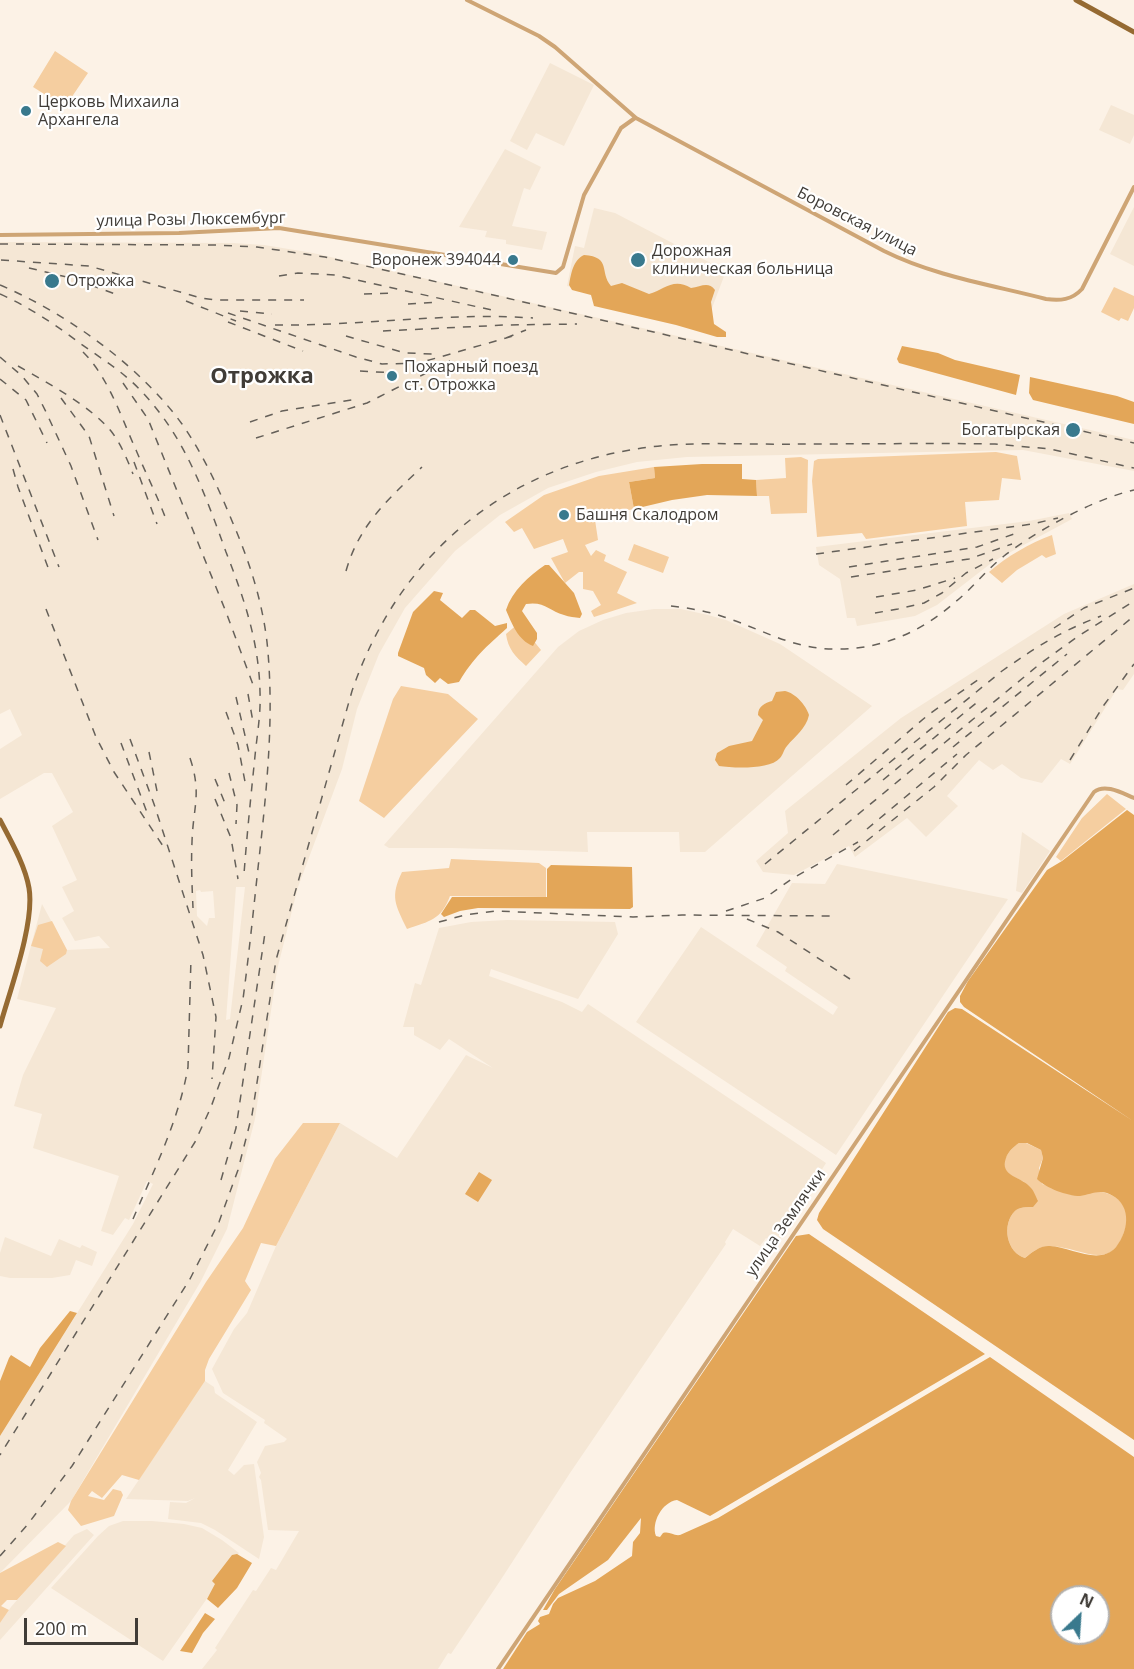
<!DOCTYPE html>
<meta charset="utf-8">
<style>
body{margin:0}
#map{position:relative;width:1134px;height:1669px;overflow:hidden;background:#fcf2e6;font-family:"Open Sans",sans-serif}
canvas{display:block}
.north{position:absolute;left:1050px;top:1585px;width:60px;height:60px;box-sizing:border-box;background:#fff;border:2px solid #b3b1af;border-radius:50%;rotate:25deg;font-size:16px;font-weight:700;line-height:24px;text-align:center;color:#403c37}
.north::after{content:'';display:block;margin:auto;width:21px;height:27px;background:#39798d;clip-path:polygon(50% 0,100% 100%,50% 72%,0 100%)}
.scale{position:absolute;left:24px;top:1618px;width:114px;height:27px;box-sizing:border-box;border:3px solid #403c37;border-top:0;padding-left:8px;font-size:18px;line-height:21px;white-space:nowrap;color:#403c37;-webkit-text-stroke:4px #fff;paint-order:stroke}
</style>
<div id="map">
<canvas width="1134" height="1669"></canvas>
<div class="north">N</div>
<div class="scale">200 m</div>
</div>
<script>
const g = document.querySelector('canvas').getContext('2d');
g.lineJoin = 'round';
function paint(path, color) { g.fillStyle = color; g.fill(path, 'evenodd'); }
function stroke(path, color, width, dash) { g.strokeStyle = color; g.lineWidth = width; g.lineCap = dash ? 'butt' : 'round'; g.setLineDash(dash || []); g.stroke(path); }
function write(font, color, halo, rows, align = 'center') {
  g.font = font + ' "Open Sans",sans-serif'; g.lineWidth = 4.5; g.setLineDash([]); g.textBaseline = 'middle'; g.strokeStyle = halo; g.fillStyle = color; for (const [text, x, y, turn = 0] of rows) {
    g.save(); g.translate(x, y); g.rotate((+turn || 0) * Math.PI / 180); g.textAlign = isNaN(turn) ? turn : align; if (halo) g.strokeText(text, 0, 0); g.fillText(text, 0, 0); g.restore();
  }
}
const built = new Path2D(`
 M 550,63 L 594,85 L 564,146 L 536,133 L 527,150 L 510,141 Z
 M 1111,105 L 1134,115 L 1134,135 L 1130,144 L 1099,130 Z
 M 505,149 L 541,167 L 530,190 L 524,188 L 512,226 L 547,232 L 542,250 L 506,244 L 506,240 L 485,237 L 487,231 L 459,227 Z
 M 1134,207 L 1134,266 L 1110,254 Z
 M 594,208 L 615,213 L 726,271 L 709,316 L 567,286 L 575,246 L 584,248 Z
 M 0,242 L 232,243 L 264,245 L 313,253 L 1134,440 L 1134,471 L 1023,450 L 687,457 L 637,462 L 596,472 L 548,488 L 500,515 L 455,551 L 405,608 L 379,654 L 357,709 L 342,769 L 298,887 L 277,970 L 255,1119 L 227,1229 L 201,1281 L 71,1501 L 0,1573 L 0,1436 L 133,1224 L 153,1184 L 147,1181 L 129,1220 L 125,1218 L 113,1235 L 101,1231 L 119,1176 L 33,1148 L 42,1114 L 14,1106 L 23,1075 L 56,1008 L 17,999 L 42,904 L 67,950 L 110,948 L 99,936 L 75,941 L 62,918 L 74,911 L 62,887 L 77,880 L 52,826 L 73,812 L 52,773 L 44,773 L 0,799 L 0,749 L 22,735 L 10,709 L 0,714 ZM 236,887 L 245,887 L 230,1019 L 226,1020 ZM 200,890 L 201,892 L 213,891 L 215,918 L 209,918 L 207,926 L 197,916 L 196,891 Z
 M 1069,513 L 1072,519 L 994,561 L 937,605 L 915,616 L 857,626 L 855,618 L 847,618 L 840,579 L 819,565 L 816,547 L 1029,521 Z
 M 1134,584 L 1134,674 L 1123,690 L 1117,689 L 1070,764 L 1061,759 L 1042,783 L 1021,778 L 1002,764 L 993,770 L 979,760 L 947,796 L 958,806 L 926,837 L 907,818 L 855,857 L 849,846 L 794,875 L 763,872 L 756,861 L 788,833 L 785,811 L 901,718 L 1064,614 Z
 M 654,609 L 681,609 L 708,615 L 726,620 L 780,644 L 872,706 L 705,852 L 680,852 L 679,832 L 587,832 L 588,852 L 452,848 L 389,848 L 384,845 L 558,647 L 579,631 L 603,620 L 626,613 Z
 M 1022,832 L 1050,851 L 1022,893 L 1016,891 Z
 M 837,864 L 1008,899 L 836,1155 L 636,1022 L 701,927 L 833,1015 L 838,1007 L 785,971 L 787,967 L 756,946 L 792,883 L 825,884 Z
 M 507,920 L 615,922 L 618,934 L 578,999 L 491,969 L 489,976 L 562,1002 L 582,1012 L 588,1004 L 826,1163 L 803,1200 L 805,1202 L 776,1245 L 766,1238 L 760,1246 L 733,1229 L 725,1242 L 726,1244 L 570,1473 L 500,1581 L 451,1654 L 448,1653 L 438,1669 L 202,1669 L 217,1650 L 215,1648 L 253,1590 L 256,1591 L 271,1568 L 276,1570 L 299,1531 L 268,1530 L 261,1480 L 259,1477 L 261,1473 L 257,1462 L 265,1446 L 284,1442 L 287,1439 L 264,1423 L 265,1420 L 223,1393 L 212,1369 L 234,1329 L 247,1313 L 276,1246 L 340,1123 L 397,1158 L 466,1055 L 493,1068 L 449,1039 L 440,1050 L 414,1035 L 414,1027 L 403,1027 L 415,983 L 421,985 L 439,928 L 471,922 Z
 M 5,1237 L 51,1256 L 59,1239 L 80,1248 L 82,1245 L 97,1252 L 92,1266 L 76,1260 L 70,1275 L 52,1278 L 10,1278 L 0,1276 L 0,1253 Z
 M 205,1381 L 214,1387 L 215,1393 L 257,1422 L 228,1470 L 234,1475 L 244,1465 L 254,1464 L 264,1537 L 259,1559 L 215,1530 L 201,1523 L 168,1519 L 170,1502 L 186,1503 L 195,1498 L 188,1501 L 126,1499 Z
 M 123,1521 L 152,1521 L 184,1524 L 202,1528 L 222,1540 L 239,1553 L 163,1661 L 51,1588 L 98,1536 L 109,1526 Z
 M 87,1529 L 94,1535 L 0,1640 L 0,1623 L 11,1607 L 74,1535 Z`);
const green = new Path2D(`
 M 55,51 L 88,73 L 65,107 L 33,87 Z
 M 1114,287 L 1134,296 L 1134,308 L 1128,321 L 1121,318 L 1119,321 L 1101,312 Z
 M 996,452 L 1017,456 L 1021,480 L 1002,478 L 999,500 L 965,502 L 967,526 L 866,539 L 862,533 L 817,537 L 812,481 L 814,461 L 818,459 Z
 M 801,457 L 808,460 L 807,513 L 771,514 L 769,496 L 757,496 L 756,480 L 786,478 L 785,458 Z
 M 654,467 L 655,478 L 629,482 L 634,509 L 613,513 L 594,513 L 598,540 L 585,545 L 591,556 L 596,550 L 606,555 L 604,561 L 627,572 L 617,593 L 637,603 L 594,617 L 591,611 L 601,605 L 593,591 L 583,589 L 583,572 L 579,572 L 565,583 L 551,558 L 568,552 L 563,539 L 534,549 L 522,528 L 514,532 L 505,522 L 544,495 L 599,476 Z
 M 1052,535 L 1056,554 L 1046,558 L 1042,555 L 1017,570 L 1002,583 L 989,572 C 1006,557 1030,543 1052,535 Z
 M 634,544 L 669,557 L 663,573 L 628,560 Z
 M 519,623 L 541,650 L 526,666 C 515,656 508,649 506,634 Z
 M 401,686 L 448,694 L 478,719 L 384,818 L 359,801 L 393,699 Z
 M 1107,794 L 1126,809 L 1061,861 L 1056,857 L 1082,818 Z
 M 451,859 L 539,863 L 546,868 L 546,897 L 450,896 C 441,920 430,921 407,929 C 395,904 390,897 402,872 L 449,868 Z
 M 52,921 L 67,950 L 66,954 L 47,967 L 40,961 L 43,949 L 31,946 L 38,925 Z
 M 303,1123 L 340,1123 L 276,1246 L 261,1243 L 245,1281 L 251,1290 L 209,1359 L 205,1370 L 205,1381 L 139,1480 L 122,1475 L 102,1498 L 92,1491 L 88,1496 L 104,1500 L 113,1489 L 121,1491 L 123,1495 L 114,1516 L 81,1526 L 68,1510 L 71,1501 L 206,1282 L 243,1228 L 275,1159 Z
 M 1019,1143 L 1026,1143 L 1041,1150 L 1043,1158 L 1039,1168 L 1042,1184 C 1054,1188 1064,1194 1077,1195 C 1083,1196 1089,1192 1095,1192 C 1111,1190 1131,1205 1127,1222 C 1114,1277 1084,1247 1050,1246 C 1040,1246 1032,1252 1025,1258 C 1007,1253 1001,1225 1015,1211 C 1019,1207 1027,1207 1033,1207 L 1024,1182 C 1019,1179 1011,1177 1007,1172 C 999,1163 1010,1148 1019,1143 Z
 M 58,1542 L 66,1546 L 17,1600 L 7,1600 L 1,1606 L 9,1610 L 0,1623 L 0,1573 Z`);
const forest = new Path2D(`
 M 584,255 C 612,257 599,272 611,286 L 622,283 L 649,294 C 664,290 673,277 691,288 C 701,287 708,281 715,290 L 711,302 L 714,324 L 726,332 L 726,337 L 717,337 L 676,325 L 594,306 L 591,295 L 572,290 L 569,285 C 571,274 573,260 584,255 Z
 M 902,346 L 938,353 L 955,360 L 1020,375 L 1016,395 L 899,363 L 897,359 Z
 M 1030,377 L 1117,396 L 1134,402 L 1134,424 L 1033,400 L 1029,393 Z
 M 702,464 L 742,464 L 742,479 L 756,480 L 757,496 L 707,495 L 672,500 L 634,509 L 629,482 L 655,478 L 654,467 Z
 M 545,565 L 549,565 L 574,593 L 582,614 L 580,618 C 575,617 569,617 564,615 C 549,611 545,601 526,604 L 522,611 L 537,633 L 537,639 L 533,646 C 518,640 512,624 506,610 C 512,591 529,576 545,565 Z
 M 434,591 L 443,593 L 440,600 L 462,618 L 470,610 L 475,610 L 495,626 L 507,623 L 507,628 C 486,647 474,657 459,682 L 448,684 L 440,678 L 435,683 L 426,675 L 424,668 L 398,656 L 398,653 L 413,612 Z
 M 1127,810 L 1134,815 L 1134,1440 L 823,1229 L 817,1220 L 819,1213 L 948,1012 L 955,1008 L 962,1009 L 1133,1121 L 964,1007 L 960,1002 L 960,996 L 968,981 L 1047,870 L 1062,861 ZM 1019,1143 L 1027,1143 L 1041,1150 L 1043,1158 L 1037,1179 C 1046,1188 1067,1196 1080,1196 C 1089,1195 1097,1190 1107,1193 C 1132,1202 1130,1229 1116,1247 C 1099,1266 1071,1247 1050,1246 C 1041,1245 1032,1252 1025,1258 C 1007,1253 1001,1225 1015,1211 C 1019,1207 1027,1207 1033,1207 L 1038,1201 C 1036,1197 1034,1191 1031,1188 C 1022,1176 999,1177 1006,1158 C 1008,1152 1013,1147 1019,1143 Z
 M 551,865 L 632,867 L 633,907 L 630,909 L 478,908 L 460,911 L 444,917 L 441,914 L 452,897 L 547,897 L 547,869 Z
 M 809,1234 L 985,1354 L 710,1516 L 677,1500 C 662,1502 651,1523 656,1536 L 660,1537 L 663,1533 C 670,1531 673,1536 680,1535 L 718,1518 L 990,1357 L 1134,1457 L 1134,1669 L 503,1669 L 527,1632 L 540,1624 L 538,1621 L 540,1617 L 549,1614 L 553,1604 L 558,1598 L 595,1581 L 632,1556 L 633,1542 L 640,1533 L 641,1518 L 608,1560 L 559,1594 L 547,1610 L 543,1610 L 555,1589 L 796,1236 ZM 1062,1597 L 1098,1597 L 1098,1633 L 1062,1633 Z
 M 70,1311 L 77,1313 L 0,1436 L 0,1381 L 9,1358 L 11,1355 L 30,1367 L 40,1348 Z
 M 237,1554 L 252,1563 L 237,1588 L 218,1608 L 207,1599 L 215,1584 L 212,1581 L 232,1555 Z
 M 205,1613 L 215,1619 L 203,1633 L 192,1653 L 180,1651 Z`);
const water = new Path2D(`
 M 785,691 C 795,693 806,705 809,715 C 806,729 795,736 787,746 C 784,749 783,755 780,758 C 770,770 733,768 719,766 L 715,760 L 717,753 L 729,746 L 752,741 L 763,720 L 758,715 C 758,706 765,703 772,701 L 776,692 Z
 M 479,1172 L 492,1180 L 478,1202 L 465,1194 Z`);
const minor = new Path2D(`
 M 467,0 L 539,36 L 555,47 L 636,118 L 884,251 C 934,276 992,285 1046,299 C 1060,301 1072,300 1082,289 L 1134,187
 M 0,235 L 179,233 L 279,228 L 556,273 L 563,267 L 584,195 L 621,128 L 635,118
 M 498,1669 L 1094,792 C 1105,783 1122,793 1134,798`);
const major = new Path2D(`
 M 1076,0 L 1134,32
 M 0,820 C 11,841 25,865 29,888 C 35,923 10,990 0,1026`);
const rail = new Path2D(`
 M 0,244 L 216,245 L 257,247 L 325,257 L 411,276 L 1134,443
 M 1,260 L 89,266 L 201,298 L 215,300 L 304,300
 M 29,268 L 71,278 L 118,295
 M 279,276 L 298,273 L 335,275 L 496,311
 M 0,285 C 66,313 139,365 182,424 C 203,454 218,487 232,521 C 249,560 262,600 267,642 C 274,709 268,775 261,841 C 255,894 250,947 243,999 L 229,1058 L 211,1107 L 195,1142 L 0,1455
 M 0,294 C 29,307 56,325 81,344 C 102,359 125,373 142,392 C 185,437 205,494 226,552 C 244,598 259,642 260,692 C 261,714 257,735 255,756 C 251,795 247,834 244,874
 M 364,294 L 394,293
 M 186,301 L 236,321
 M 408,304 L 438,302
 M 240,311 L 272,314
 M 228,313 L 356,357 L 382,364 L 419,363 L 513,336
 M 228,322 L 303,351
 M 275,325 C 361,326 447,312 533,318
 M 383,331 L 505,325 L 577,324
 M 346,336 L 405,353 L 434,354
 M 506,338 L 526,330
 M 83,352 C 109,378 121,417 136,450 C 146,474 158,497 167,522
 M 0,357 L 22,376 L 37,394 L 46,412 L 71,466 L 98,540
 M 18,366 C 48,383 89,405 111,431 C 121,444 127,459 133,474
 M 360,371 L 395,373
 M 0,379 L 26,400 L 47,443
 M 123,383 L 148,419 L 226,612 L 255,690
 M 61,398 L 89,436 L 114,516
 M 0,415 L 59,567
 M 250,422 L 282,411 L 357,399
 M 256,438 L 367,403 L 450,361
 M 134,462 L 157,524
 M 13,469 L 18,487 L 49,570
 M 816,554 L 1032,524 L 1058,518
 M 849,567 L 977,547 L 1014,534
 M 346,571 C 359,525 388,499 422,467
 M 851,577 L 969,559 L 1012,544
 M 876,597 L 917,590 L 955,578
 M 671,606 C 689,608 707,611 724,617 C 764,630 794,650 838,649 C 882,649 921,632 954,603 C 972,589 986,570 1004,556 C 1036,531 1094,499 1134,490
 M 46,609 L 96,737 L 114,772 L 165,849
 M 875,613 L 898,609 L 924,603 L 942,593 L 966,573 L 993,559
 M 1054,628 L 1084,608 L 1134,588
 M 248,694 L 253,722
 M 236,697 L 250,757
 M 226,712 L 238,745 L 246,787
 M 130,739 L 154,804 L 203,955 L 216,1017 L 212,1079
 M 121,743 L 148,815
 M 953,747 L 1067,654
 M 149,752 L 157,791
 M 190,758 C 202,794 193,807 192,842 C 191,864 192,886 193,908
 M 1070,760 L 1104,705 L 1134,664
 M 229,773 L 237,805 L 236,824
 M 215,779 L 227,808
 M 883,780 L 981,699
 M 846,785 L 928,715 L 982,677
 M 215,799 L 231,838 L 238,879
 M 867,829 L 957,754
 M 833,835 L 1041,663 L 1077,637 L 1134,601
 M 854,851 L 934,787 L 966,755 L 1134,616
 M 765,864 L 1002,671 C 1036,647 1061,631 1101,616
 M 726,911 L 765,898 L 793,878 L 858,842
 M 747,919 L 778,932 L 850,979
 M 439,922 L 465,915 L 496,911 L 633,917 L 682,915 L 837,916
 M 221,1180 L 236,1128 L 265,933
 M 133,1219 C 154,1170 179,1120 188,1067 L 191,958
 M 0,1556 L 28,1524 L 72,1466 L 190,1279 L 219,1222 L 238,1170 L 252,1115 L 276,960 L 352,691 C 399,554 506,465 650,447 C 697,441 752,445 800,444 C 865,444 930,443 995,444 L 1050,449 L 1134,468`);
const markers = [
 [26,111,6,"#39798d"],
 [513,260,6,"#39798d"],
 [638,260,8,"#39798d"],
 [52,281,8,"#39798d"],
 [392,376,6,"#39798d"],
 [1073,430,8,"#39798d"],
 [564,515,6,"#39798d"]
];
const poiNames = [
 ["Церковь Михаила",38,102],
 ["Архангела",38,120],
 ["Дорожная",652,251],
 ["клиническая больница",652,269],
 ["Воронеж 394044",501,260,"right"],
 ["Отрожка",66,281],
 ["Пожарный поезд",404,367],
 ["ст. Отрожка",404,385],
 ["Богатырская",1060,430,"right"],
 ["Башня Скалодром",576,515]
];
const streetNames = [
 ["улица Розы Люксембург",191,220,-1],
 ["Боровская улица",857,222,27],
 ["улица Землячки",786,1223,-55]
];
const districtNames = [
 ["Отрожка",262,377]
];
paint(built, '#f5e7d5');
paint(green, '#f5cea0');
paint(forest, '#e3a658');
paint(water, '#e5a85b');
stroke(minor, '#cea575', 4);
stroke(major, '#956a32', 5);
stroke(rail, '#656059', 1.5, [8, 8]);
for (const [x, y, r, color] of markers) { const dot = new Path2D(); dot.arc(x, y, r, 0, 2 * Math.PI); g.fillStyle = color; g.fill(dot); stroke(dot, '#fff', 2); }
write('16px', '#403c37', '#fff', poiNames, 'left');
write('16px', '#403c37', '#fff', streetNames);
write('bold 22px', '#403c37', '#fff', districtNames);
</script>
